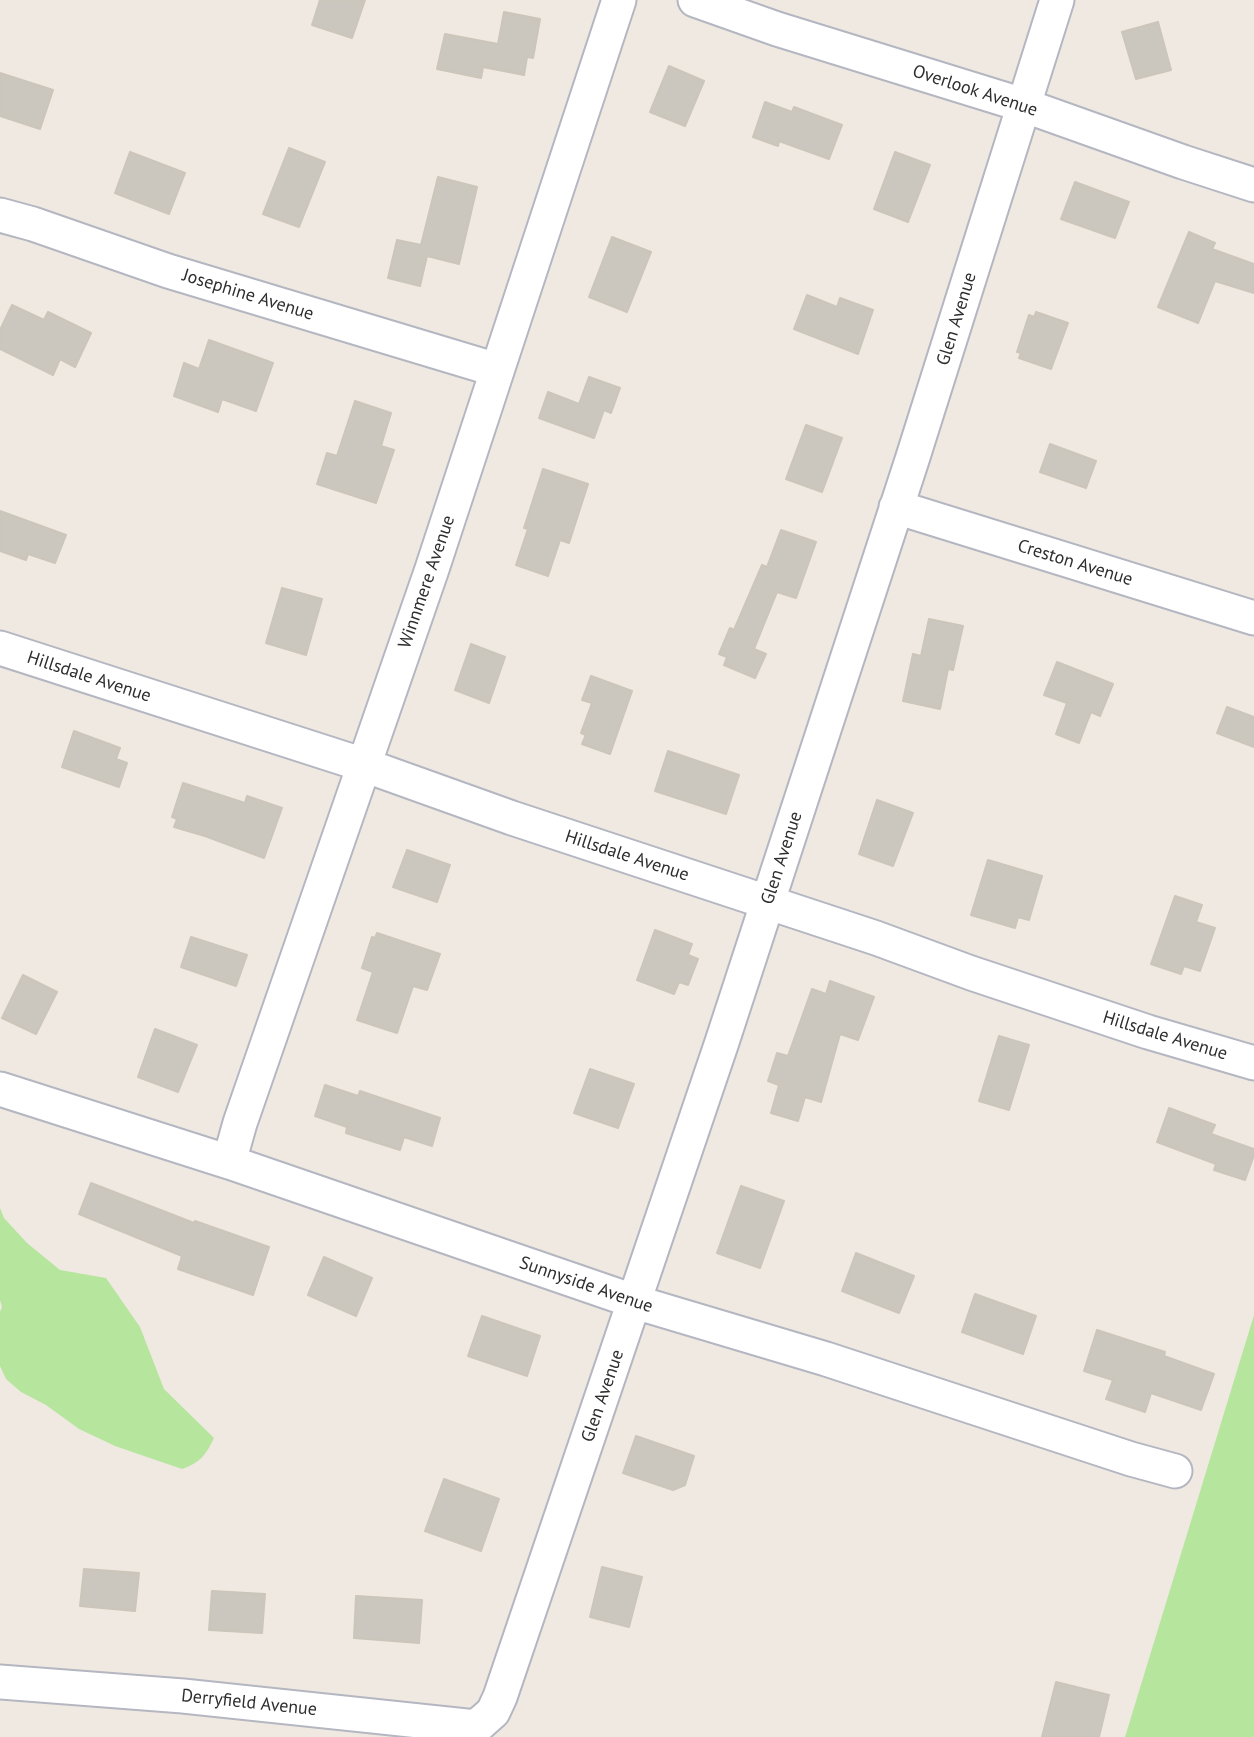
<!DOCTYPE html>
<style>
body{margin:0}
canvas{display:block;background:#efe9e1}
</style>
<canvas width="1254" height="1737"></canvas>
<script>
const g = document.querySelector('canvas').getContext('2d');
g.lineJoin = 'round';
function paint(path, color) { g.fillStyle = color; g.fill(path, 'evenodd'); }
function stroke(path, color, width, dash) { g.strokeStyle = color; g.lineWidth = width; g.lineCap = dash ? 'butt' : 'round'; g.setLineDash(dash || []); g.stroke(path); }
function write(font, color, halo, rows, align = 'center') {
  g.font = font + ' "PT Sans",sans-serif'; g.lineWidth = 6; g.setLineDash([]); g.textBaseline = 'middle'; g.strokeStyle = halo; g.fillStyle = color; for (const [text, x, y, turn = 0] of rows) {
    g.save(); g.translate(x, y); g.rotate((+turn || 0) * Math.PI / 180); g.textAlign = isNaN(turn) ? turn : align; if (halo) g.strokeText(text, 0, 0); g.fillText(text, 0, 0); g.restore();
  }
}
const green = new Path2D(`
 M 0,1208 L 4,1218 L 27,1243 L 60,1270 L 106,1278 L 140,1327 L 164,1389 L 214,1438 C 205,1456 201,1462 182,1469 L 115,1446 L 79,1429 L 46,1405 L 21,1392 L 6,1379 L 0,1366 L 0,1312 L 2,1307 L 0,1300 Z
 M 1254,1315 L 1254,1737 L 1125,1737 Z`);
const building = new Path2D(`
 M 320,0 L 365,0 L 352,38 L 312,25 Z
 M 504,12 L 540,19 L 533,58 L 527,57 L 524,75 L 483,67 L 481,78 L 437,69 L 445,34 L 498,44 Z
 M 1158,22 L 1171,70 L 1136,79 L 1122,32 Z
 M 669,66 L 704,81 L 685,126 L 650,112 Z
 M 0,73 L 53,90 L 40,129 L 0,116 Z
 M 765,102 L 792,112 L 794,107 L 842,125 L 829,159 L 779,141 L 778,146 L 753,137 Z
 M 289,148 L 325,162 L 299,227 L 263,214 Z
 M 130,152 L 185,173 L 169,214 L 115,193 Z
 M 895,152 L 930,165 L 908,222 L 874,209 Z
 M 438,177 L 477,187 L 459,264 L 427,256 L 420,286 L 388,278 L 397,240 L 421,245 Z
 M 1075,182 L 1129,202 L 1115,238 L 1061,219 Z
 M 1189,232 L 1215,243 L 1212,249 L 1254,264 L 1254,293 L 1215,281 L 1198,323 L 1158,307 Z
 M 612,237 L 651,252 L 627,312 L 589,297 Z
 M 807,295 L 837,307 L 840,298 L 873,310 L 858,354 L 794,329 Z
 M 12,305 L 44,320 L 48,312 L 91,333 L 75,367 L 60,359 L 53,375 L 0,349 L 0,330 Z
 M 1036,312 L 1068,323 L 1051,369 L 1019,358 L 1021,353 L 1017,352 L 1029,315 L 1034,317 Z
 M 209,340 L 273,363 L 256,411 L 222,399 L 218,412 L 174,396 L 184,363 L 199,369 Z
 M 589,377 L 620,388 L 611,413 L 604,410 L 594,438 L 539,418 L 548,392 L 579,404 Z
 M 355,401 L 391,413 L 381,446 L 394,450 L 376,503 L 317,484 L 327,453 L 337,456 Z
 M 806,425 L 842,438 L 822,492 L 786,479 Z
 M 1050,444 L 1096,461 L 1086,488 L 1040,472 Z
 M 543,469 L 588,484 L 569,543 L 560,540 L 548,576 L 516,565 L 528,529 L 524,528 Z
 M 0,511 L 66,535 L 55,563 L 28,554 L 26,560 L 0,551 Z
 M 781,530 L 816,542 L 796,598 L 777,592 L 754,649 L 766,654 L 755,678 L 724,665 L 727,657 L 719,654 L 730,628 L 734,630 L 762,565 L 767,567 Z
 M 282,588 L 322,599 L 306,655 L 266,643 Z
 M 929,619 L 963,626 L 953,670 L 948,669 L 940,709 L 903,701 L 913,654 L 921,656 Z
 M 471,644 L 505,657 L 489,703 L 455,690 Z
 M 1057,662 L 1113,684 L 1100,716 L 1091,712 L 1079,743 L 1056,734 L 1067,703 L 1044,695 Z
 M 591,676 L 632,691 L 610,754 L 582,744 L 586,735 L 581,733 L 592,703 L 582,700 Z
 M 1227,707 L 1254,717 L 1254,747 L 1217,733 Z
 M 74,731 L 120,748 L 116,759 L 127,763 L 119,787 L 62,767 Z
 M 668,751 L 739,775 L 726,814 L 655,791 Z
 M 183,783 L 245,803 L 247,796 L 282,808 L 264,858 L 205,836 L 174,827 L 177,819 L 172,817 Z
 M 877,800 L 913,813 L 893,866 L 859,854 Z
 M 407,850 L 450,865 L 437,902 L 393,887 Z
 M 988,860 L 1042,876 L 1029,920 L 1018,917 L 1015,928 L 971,915 Z
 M 1175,896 L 1202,905 L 1196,922 L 1215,928 L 1200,971 L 1184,966 L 1181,974 L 1151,964 Z
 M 655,930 L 692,944 L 688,955 L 698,959 L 688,985 L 679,982 L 674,994 L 637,980 Z
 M 377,933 L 440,954 L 427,990 L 413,986 L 397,1033 L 357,1020 L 373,972 L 362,968 L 372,937 L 375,938 Z
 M 191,937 L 247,955 L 236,986 L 181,967 Z
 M 23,975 L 57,992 L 36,1034 L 2,1018 Z
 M 830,981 L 874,997 L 858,1040 L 840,1034 L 821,1102 L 805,1097 L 798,1121 L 771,1113 L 779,1085 L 768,1081 L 777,1053 L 788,1056 L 812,989 L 826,994 Z
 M 155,1029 L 197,1045 L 178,1092 L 138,1077 Z
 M 999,1036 L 1029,1045 L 1009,1110 L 979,1101 Z
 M 590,1069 L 634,1084 L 618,1128 L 574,1113 Z
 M 325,1085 L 358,1096 L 360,1091 L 440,1118 L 432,1146 L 404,1137 L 400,1150 L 346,1133 L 347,1127 L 315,1116 Z
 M 1169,1108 L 1215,1125 L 1211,1134 L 1254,1149 L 1254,1155 L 1245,1180 L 1214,1170 L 1216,1164 L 1157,1142 Z
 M 91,1183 L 194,1223 L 195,1221 L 269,1247 L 253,1295 L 178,1269 L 182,1256 L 79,1214 Z
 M 741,1186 L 784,1201 L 760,1268 L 717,1253 Z
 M 856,1253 L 914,1276 L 899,1313 L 842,1291 Z
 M 324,1257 L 372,1278 L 356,1316 L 308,1295 Z
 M 975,1294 L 1036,1316 L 1023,1354 L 962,1332 Z
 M 482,1316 L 540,1336 L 527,1376 L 468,1356 Z
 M 1097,1330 L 1165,1352 L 1164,1356 L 1214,1374 L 1201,1410 L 1151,1393 L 1145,1412 L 1106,1399 L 1113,1380 L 1084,1371 Z
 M 636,1436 L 694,1456 L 685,1485 L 673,1490 L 623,1473 Z
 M 444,1479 L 499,1499 L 481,1551 L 425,1531 Z
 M 602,1567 L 642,1577 L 629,1627 L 590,1617 Z
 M 84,1569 L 139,1573 L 135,1611 L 80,1606 Z
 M 212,1591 L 265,1594 L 262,1633 L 209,1630 Z
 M 356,1596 L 422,1600 L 419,1643 L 354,1638 Z
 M 1056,1682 L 1109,1695 L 1099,1737 L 1042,1737 Z`);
const minor = new Path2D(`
 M 695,0 L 777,29 L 1023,105 L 1183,162 L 1254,185
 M 0,215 L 33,224 L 168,271 L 497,370
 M 896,507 L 1254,618
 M 0,648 L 364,765 L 512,818 L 876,938 L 971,973 L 1148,1032 L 1254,1063
 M 0,1089 L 229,1162 L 645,1305 L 826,1359 L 1131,1459 L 1175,1471
 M 229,1162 L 240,1123 L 432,569 L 619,0
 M 0,1682 L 183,1696 L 476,1727 L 493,1712 L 500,1697 L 722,1042 L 912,460 L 1057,0`);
const streetNames = [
 ["Overlook Avenue",975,91,18],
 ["Josephine Avenue",248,295,17],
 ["Glen Avenue",957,319,-73],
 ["Creston Avenue",1075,563,17],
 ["Winnmere Avenue",427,582,-71],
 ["Hillsdale Avenue",89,677,18],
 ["Hillsdale Avenue",627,856,18],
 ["Glen Avenue",782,858,-72],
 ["Hillsdale Avenue",1165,1036,17],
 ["Sunnyside Avenue",586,1285,19],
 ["Glen Avenue",603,1396,-71],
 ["Derryfield Avenue",249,1703,6]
];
paint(green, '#b6e59e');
paint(building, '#cbc7bf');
stroke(building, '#cbc5ba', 2);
stroke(minor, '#b4b7c1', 37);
stroke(minor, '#fff', 33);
write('18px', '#2e2e2e', '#fff', streetNames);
</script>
